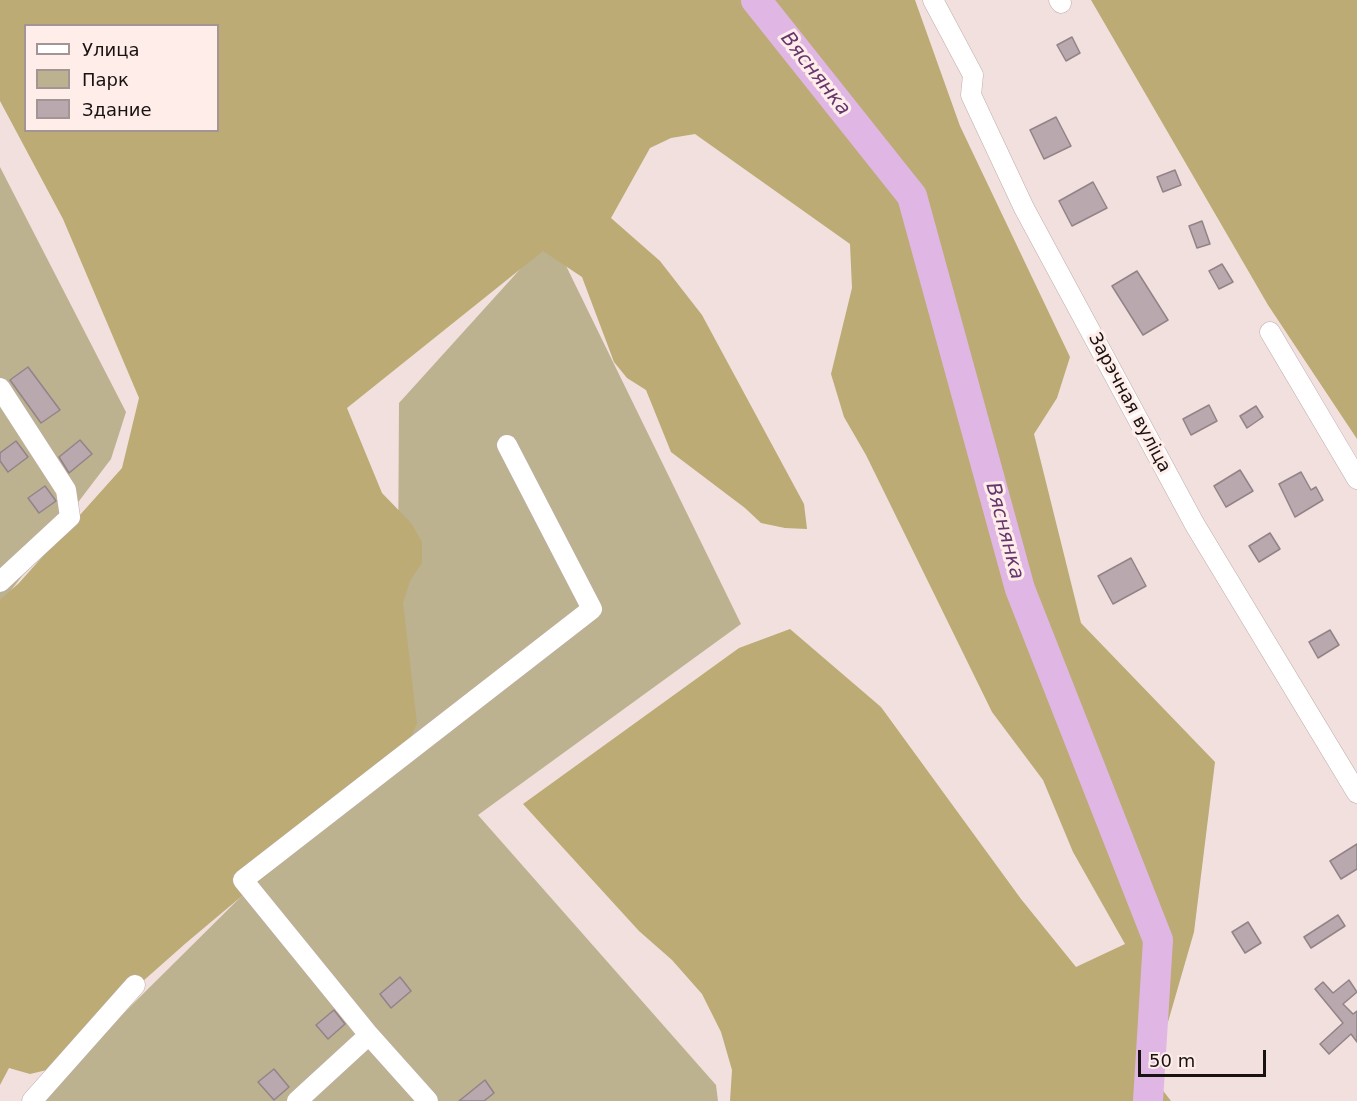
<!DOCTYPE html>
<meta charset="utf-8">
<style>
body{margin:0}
#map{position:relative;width:1357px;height:1101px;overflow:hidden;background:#f1e0dd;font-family:"DejaVu Sans",sans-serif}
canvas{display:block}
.legend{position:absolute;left:24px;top:24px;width:195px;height:108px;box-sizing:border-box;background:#ffedea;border:2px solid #a39593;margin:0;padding:8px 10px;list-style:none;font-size:18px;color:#181211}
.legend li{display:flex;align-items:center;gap:12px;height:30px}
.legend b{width:30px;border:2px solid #a39593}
.scale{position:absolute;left:1138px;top:1050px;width:128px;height:27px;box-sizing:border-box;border:3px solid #181211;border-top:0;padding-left:8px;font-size:18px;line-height:21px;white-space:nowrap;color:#181211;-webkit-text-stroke:4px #ffedea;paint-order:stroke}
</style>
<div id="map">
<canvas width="1357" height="1101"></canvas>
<ul class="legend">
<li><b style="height:8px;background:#fff"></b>Улица</li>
<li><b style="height:16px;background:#bdb290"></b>Парк</li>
<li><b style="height:16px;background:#b9a9ae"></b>Здание</li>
</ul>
<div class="scale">50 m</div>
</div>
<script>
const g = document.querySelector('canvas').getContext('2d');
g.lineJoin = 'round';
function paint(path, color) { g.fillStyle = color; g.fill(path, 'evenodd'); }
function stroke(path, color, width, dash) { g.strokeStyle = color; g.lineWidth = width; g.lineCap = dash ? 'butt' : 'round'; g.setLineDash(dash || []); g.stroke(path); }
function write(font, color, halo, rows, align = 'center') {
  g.font = font + ' "DejaVu Sans",sans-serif'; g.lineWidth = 6; g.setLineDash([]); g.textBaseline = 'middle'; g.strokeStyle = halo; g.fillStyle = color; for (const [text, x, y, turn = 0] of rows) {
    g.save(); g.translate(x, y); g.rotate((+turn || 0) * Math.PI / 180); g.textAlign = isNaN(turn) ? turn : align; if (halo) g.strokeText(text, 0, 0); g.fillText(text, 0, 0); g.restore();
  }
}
const green = new Path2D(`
 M 0,167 L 126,412 L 111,459 L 0,605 Z
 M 551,235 L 741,624 L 478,815 L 716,1085 L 718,1101 L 35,1101 L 397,742 L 399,403 Z`);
const forest = new Path2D(`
 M 0,0 L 915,0 L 960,126 L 1070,357 L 1057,398 L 1034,434 L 1081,623 L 1215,762 L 1194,932 L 1155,1067 L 1161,1088 L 1171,1101 L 730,1101 L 732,1070 L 721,1032 L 702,994 L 672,960 L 639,931 L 523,804 L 739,648 L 790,629 L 881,707 L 1021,899 L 1076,967 L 1125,944 L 1073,852 L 1043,780 L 992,712 L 866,455 L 844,417 L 831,374 L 852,288 L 850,244 L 695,134 L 671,138 L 650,148 L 611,218 L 660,261 L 702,315 L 804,504 L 807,529 L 785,528 L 761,523 L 745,508 L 671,452 L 646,390 L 627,378 L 614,362 L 582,277 L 543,251 L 347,408 L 382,493 L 411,523 L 422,542 L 422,563 L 410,581 L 403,603 L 417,723 L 399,764 L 186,943 L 64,1051 L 51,1069 L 30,1074 L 9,1068 L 0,1085 L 0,600 L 19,583 L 122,468 L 139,398 L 63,219 L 0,101 ZM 26,26 L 218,26 L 218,130 L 26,130 Z
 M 1091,0 L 1357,0 L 1357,439 L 1268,305 Z`);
const river = new Path2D(`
 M 756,0 L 912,196 L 1020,589 L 1158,940 L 1148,1101`);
const building = new Path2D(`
 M 1072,37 L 1080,53 L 1066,61 L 1057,45 Z
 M 1056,117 L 1071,146 L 1044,159 L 1030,130 Z
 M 1175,170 L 1181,185 L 1163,192 L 1157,177 Z
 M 1093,182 L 1107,208 L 1072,226 L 1059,201 Z
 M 1202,221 L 1210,244 L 1197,248 L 1189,226 Z
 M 1222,264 L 1233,282 L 1219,289 L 1209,271 Z
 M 1137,271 L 1168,320 L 1143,335 L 1112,286 Z
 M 28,367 L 60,410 L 41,423 L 10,380 Z
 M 1209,405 L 1217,421 L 1191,435 L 1183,419 Z
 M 1256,406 L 1263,417 L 1247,428 L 1240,416 Z
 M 80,440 L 92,454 L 69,473 L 59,457 Z
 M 16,441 L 28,457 L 8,472 L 0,461 L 0,453 Z
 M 1240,470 L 1253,491 L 1226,507 L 1214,486 Z
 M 1301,472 L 1311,490 L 1316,487 L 1323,500 L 1295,517 L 1279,484 Z
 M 45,486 L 56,501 L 39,513 L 28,498 Z
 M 1270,533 L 1280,549 L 1259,562 L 1249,546 Z
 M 1131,558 L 1146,586 L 1113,604 L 1098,576 Z
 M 1330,630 L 1339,645 L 1318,658 L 1309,642 Z
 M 1357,844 L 1357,869 L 1341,879 L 1330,861 Z
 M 1338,915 L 1345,926 L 1311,948 L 1304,937 Z
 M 1248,922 L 1261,943 L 1245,953 L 1232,932 Z
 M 400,977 L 411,991 L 391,1008 L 380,994 Z
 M 1349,980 L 1357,992 L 1343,1004 L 1353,1014 L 1357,1011 L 1357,1042 L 1351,1034 L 1329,1054 L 1320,1044 L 1343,1023 L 1315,989 L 1323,982 L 1333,993 Z
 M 334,1010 L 345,1024 L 328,1039 L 316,1025 Z
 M 274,1069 L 289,1087 L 274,1100 L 258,1082 Z
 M 485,1080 L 494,1093 L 484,1101 L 459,1101 Z`);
const minor = new Path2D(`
 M 933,0 L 973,75 L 971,95 L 1024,208 L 1195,525 L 1357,793
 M 1059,0 L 1061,3
 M 1270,332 L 1357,479
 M 0,388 L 66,490 L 70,517 L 0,582
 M 32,1101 L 135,985
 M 297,1101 L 369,1035
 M 428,1101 L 369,1035 L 243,880 L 592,609 L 507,445`);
const streetNames = [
 ["Зарэчная вуліца",1129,403,62]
];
const waterNames = [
 ["Вяснянка",815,74,52],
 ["Вяснянка",1004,531,75]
];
paint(green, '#bdb290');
paint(forest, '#bcab74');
stroke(river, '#e0b7e4', 30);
paint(building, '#b9a9ae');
stroke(building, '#928388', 1.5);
stroke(minor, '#bdaca9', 21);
stroke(minor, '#fff', 20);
write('18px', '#181211', '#ffedea', streetNames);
write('italic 20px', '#67366d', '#ffedea', waterNames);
</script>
